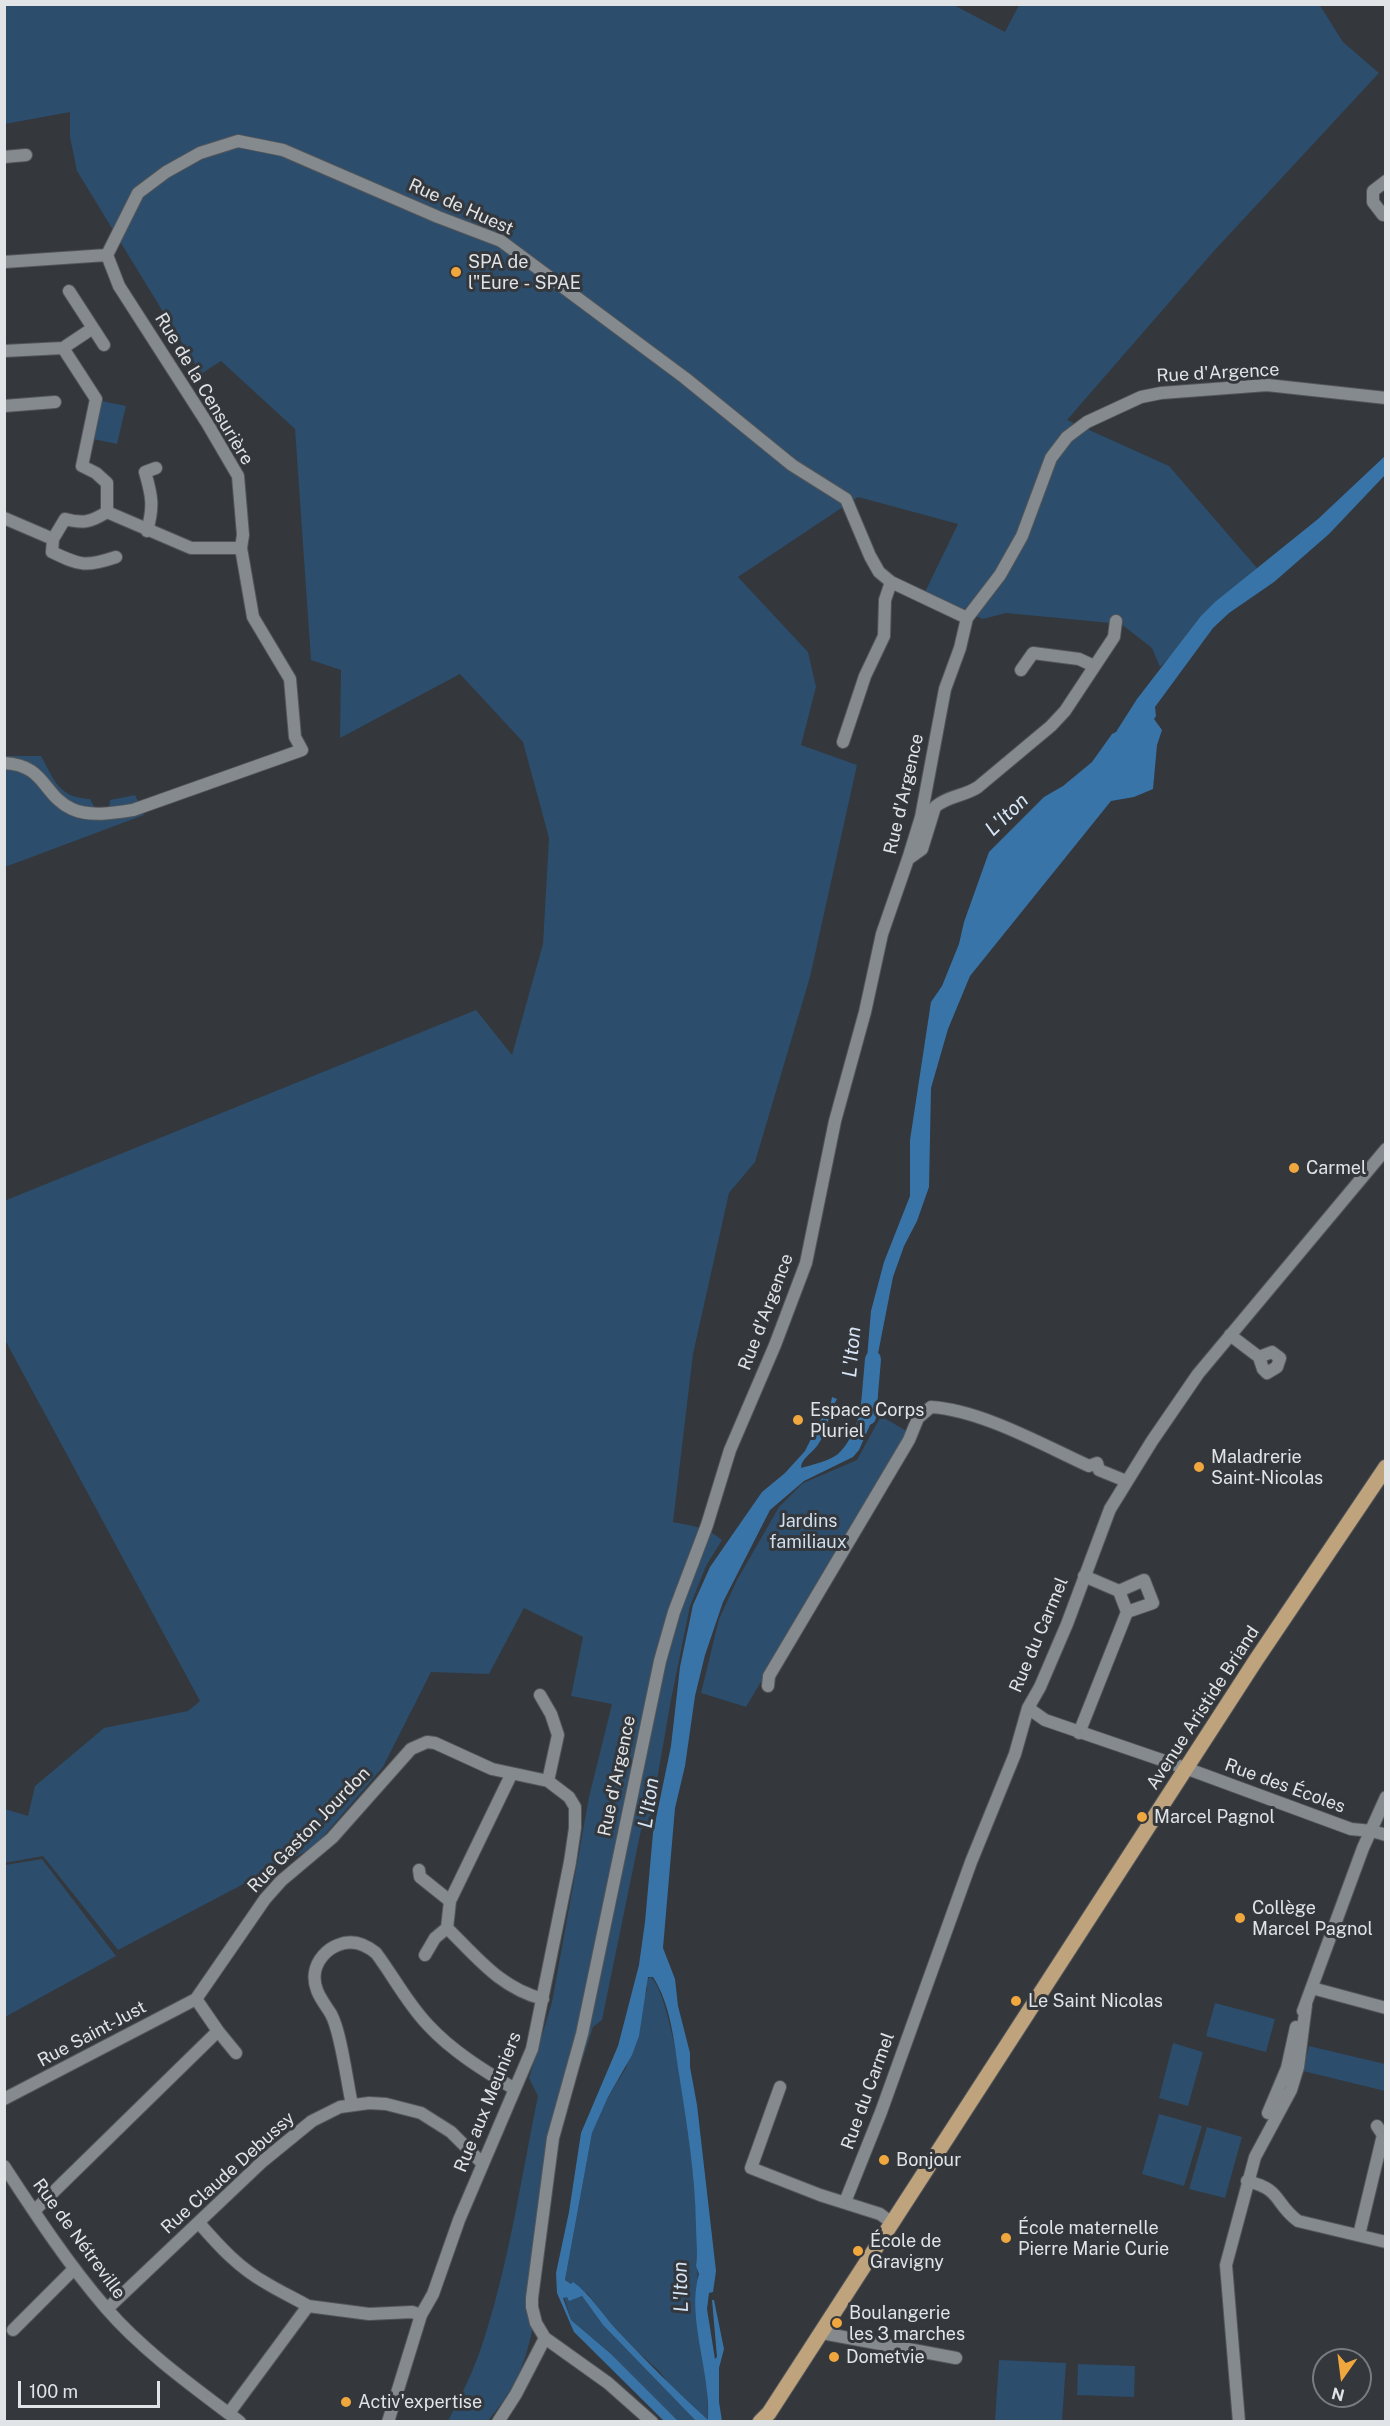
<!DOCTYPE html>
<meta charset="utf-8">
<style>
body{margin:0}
#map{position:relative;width:1390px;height:2426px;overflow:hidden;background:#34373b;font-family:"Public Sans",sans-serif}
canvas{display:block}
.frame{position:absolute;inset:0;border:6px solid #e1e4e6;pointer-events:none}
.north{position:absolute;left:1312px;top:2348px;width:60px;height:60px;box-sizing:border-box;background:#34373b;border:2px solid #797c7f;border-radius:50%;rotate:194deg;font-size:16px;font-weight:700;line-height:24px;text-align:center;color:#e1e4e6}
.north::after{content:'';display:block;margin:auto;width:21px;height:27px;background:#efa73e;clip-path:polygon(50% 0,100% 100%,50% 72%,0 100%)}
.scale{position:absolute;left:18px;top:2381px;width:142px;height:27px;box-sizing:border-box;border:3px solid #e1e4e6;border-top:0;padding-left:8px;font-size:18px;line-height:21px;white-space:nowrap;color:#e1e4e6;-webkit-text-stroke:4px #34373b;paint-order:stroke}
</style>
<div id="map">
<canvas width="1390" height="2426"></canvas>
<div class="frame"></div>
<div class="north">N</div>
<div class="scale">100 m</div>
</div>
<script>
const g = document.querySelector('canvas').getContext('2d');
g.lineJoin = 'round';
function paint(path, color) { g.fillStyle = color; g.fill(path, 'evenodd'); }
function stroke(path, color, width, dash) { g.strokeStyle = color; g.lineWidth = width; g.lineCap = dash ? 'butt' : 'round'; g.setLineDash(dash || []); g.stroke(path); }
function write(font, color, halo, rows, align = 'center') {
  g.font = font + ' "Public Sans",sans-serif'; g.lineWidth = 6; g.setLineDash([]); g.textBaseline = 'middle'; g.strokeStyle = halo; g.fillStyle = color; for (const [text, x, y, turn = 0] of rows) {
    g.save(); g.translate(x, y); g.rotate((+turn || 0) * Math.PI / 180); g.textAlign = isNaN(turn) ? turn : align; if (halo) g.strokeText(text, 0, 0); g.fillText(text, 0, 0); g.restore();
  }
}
const green = new Path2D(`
 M 952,4 L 1005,32 L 1019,5 L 1319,4 L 1343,42 L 1379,73 L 1213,252 L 1067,420 L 1169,466 L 1257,568 L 1160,667 L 1152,648 L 1121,624 L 1006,613 L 983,619 L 924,594 L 958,524 L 858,497 L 738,577 L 808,652 L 816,687 L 801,745 L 857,765 L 810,977 L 755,1162 L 729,1193 L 693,1354 L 673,1522 C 692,1526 707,1527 722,1540 L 706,1566 L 690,1606 L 671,1700 L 650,1820 L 641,1830 L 602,2020 L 593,2027 L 568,2103 L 549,2152 L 532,2248 L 528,2292 L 527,2315 L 533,2326 C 524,2370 515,2387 488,2421 L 448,2421 C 461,2396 474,2370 483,2342 C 509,2263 521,2178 538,2096 L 529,2078 L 552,2002 L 589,1797 L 612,1704 L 571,1696 L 583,1637 L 524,1608 L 489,1674 L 431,1672 L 383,1767 L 314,1847 L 118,1950 L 43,1856 L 5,1863 L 5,1809 L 28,1816 L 35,1786 L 104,1728 L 188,1711 L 200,1701 L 5,1340 L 4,1201 L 476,1010 L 512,1055 L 543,944 L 549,838 L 523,742 L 460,674 L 340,738 L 341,670 L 311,660 L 295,429 L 221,361 L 201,374 L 77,171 L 70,137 L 70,112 L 5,124 L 4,5 Z
 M 102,401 L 126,406 L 117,444 L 93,439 Z
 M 5,756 L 41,756 C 55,781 58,797 90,799 L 95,808 L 109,808 L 110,800 L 135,795 L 144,815 L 5,867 Z
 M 881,1416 L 910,1433 L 746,1707 L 701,1693 L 719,1619 L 737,1580 L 779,1507 L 803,1483 L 857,1460 Z
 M 42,1859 L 116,1956 L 5,2017 L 5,1865 Z
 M 651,1977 C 678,2003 703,2223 696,2266 C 700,2273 696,2307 696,2319 L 698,2321 L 701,2351 L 707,2379 L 708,2421 L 672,2388 L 660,2372 L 635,2349 L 604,2316 L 588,2294 L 565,2280 L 592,2133 L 608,2097 L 626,2068 L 647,1989 L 647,1979 Z
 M 1215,2003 L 1275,2019 L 1266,2052 L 1206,2036 Z
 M 1173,2043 L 1203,2052 L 1188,2106 L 1159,2098 Z
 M 1309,2046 L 1385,2064 L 1385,2091 L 1303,2071 Z
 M 1159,2114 L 1202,2126 L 1184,2186 L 1142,2174 Z
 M 1207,2127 L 1242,2137 L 1225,2198 L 1189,2189 Z
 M 582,2296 L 603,2325 L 696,2421 L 678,2421 L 611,2354 L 571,2320 L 564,2297 L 568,2297 L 570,2300 Z
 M 999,2360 L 1066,2363 L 1062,2421 L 995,2421 Z
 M 1078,2364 L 1135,2366 L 1134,2397 L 1077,2395 Z`);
const water = new Path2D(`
 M 1385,456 L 1385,475 L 1329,534 L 1274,582 L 1229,613 L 1213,628 L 1155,707 L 1156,716 L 1154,719 L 1162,730 L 1157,745 L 1153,789 L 1134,797 L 1111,801 L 970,976 L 948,1029 L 931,1088 L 929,1187 L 917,1221 L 904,1246 L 893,1277 L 875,1369 L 875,1382 L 865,1382 L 871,1311 L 884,1262 L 910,1196 L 910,1140 L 931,1002 L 942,986 L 959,944 L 964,922 L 989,852 L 1044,797 L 1063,786 L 1092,762 L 1112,734 L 1116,732 L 1137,699 L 1201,616 L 1215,602 L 1318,519 Z
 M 878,1395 L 873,1418 L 859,1450 L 853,1457 L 804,1481 L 770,1510 L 723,1602 L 705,1655 L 695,1696 L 685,1766 L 675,1808 L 663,1948 L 675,1979 L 678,2006 L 690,2053 L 690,2067 L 697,2105 L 716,2271 L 713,2292 L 709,2293 L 707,2309 L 715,2359 L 717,2357 L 712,2300 L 714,2300 L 724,2349 L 719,2368 L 719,2402 L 722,2421 L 696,2421 L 603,2325 L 582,2296 L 569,2301 L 567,2297 L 563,2298 L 571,2320 L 611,2354 L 678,2421 L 664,2421 L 574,2332 L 557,2293 L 556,2273 L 569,2212 L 581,2133 L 618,2046 L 639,1965 L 645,1922 L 653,1833 L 671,1746 L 680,1667 L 693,1605 L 710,1567 L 762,1492 L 785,1473 L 805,1451 L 827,1407 L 830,1407 L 832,1397 L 837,1399 C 828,1413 828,1432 817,1446 C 811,1454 801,1459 801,1468 C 812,1465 829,1461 838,1454 C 853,1440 861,1416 862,1396 ZM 648,1977 L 653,1977 C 671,2005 674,2042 679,2074 C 687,2125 695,2174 696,2225 C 696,2238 698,2253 696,2266 L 699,2274 C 686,2317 711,2372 708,2420 C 677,2392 646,2361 616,2329 C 601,2313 591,2295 573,2282 L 571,2284 L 565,2280 L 592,2133 L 608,2097 L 632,2055 L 639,2036 Z`);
const river = new Path2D(`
 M 868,1417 L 873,1359`);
const minor = new Path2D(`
 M 4,157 L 26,155
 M 1386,181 L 1373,191 L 1373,202 L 1383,215 L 1386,215
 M 4,262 L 107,255 L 138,193 L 166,172 L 200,153 L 238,141 L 283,150 L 438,217 L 501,241 L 685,378 L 792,465 L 846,499 L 870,556 L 879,572 L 891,582 L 967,618
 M 69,291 L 104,345
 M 63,348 L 96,399 L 82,466 L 96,473 L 107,483 L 107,512
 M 63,348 L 93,328
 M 4,351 L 63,348
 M 4,406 L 55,402
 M 107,512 C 91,522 83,524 65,519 L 53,539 L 52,552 C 81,566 86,567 116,557
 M 107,512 L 191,548 L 241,548
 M 4,518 L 53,539
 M 147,531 C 154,506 152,496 145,472 L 156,468
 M 1021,670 L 1033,653 L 1079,659 L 1094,666
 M 843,742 L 865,676 L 884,636 L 885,600 L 891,582
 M 4,763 C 46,765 42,795 72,809 C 89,817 114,813 133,810 L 302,750 L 295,737 L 290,679 L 253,617 L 241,548 L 243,535 L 238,476 L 207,423 L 119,286 L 107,255
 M 908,859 L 922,849 L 935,807 C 947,796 965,796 978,787 L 1051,726 L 1065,711 L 1114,637 L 1116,621
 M 1230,1335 L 1259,1357 L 1263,1369 L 1267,1373 L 1277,1367 L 1280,1358 L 1272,1352 L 1259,1357
 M 1084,1576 L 1119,1591 L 1127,1612 L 1153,1603 L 1144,1580 L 1119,1591
 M 768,1686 L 769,1676 L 909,1440 L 918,1418 L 931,1407 C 981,1410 1043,1445 1089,1466 L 1097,1463 L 1099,1470 L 1126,1481
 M 1028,1708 L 1045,1720 L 1188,1769 L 1351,1829 L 1372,1831 L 1386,1835
 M 1079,1733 L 1127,1612
 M 419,1870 L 420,1877 L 450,1901 L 511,1775
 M 447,1928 C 477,1957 500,1988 543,1999
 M 425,1955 L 435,1938 L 447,1928 L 450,1901
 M 1312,1988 L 1386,2008
 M 196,1999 L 218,2031
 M 1303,2011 L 1363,1848 L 1386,1797
 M 780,2087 L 751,2168 L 820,2195 L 880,2214 L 892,2223
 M 4,2099 L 196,1999 L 265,1899 L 281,1881 L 332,1838 L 411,1749 L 427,1742 L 435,1743 L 492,1769 L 548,1781
 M 352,2105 C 347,2082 341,2032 331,2014 C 323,2001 312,1989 315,1972 C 317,1960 327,1949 338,1945 C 352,1939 365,1944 376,1953 C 394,1977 407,2003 428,2025 C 452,2051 483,2070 513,2088
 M 1268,2113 L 1287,2068 L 1296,2027
 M 4,2166 C 36,2215 68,2264 106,2308 C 143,2351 195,2388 240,2422
 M 1247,2181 C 1283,2190 1273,2202 1298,2221 L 1386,2242
 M 845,2202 L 881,2112 L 971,1862 L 1015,1754 L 1028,1708 L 1040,1687 L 1067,1624 L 1110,1509 L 1152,1441 L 1198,1374 L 1386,1149
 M 34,2211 L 218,2031 L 236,2053
 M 199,2223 C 219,2246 239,2268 266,2283 C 279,2291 294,2298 308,2306
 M 1359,2235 L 1383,2135 L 1377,2126
 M 107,2309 L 263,2161 L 312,2121 L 340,2107 L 369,2103 L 386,2104 L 421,2113 L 451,2132 L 482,2163
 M 13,2330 L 74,2269
 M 822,2333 L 956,2358
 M 229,2413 L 308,2306 L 369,2314 L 412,2312 L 421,2315
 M 388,2422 L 421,2315 L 433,2294 L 459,2220 L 532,2049 L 570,1862 L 575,1828 L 575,1807 L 569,1797 L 548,1781 L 558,1735 L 551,1714 L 540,1695
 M 498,2422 L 516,2394 L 545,2338
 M 652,2422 L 608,2383 L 545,2338 L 536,2323 L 532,2307 L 532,2298 L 553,2138 L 582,2034 L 660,1661 L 674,1612 L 707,1525 L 730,1450 L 775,1345 L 806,1263 L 835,1121 L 865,1012 L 882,934 L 908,859 L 921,817 L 945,689 L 960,648 L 967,618 L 1000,575 L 1022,536 L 1051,458 L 1067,437 L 1087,422 L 1141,397 L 1161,393 L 1267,385 L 1386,398
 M 1239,2422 L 1226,2265 L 1255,2157 L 1291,2090 L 1298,2067 L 1306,2005`);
const major = new Path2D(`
 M 760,2422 L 769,2413 L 1256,1660 L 1386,1467`);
const markers = [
 [456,272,6,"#efa73e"],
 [1294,1168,6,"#efa73e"],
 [798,1420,6,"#efa73e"],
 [1199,1467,6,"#efa73e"],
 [1142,1817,6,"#efa73e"],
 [1240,1918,6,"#efa73e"],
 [1016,2001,6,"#efa73e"],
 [884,2160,6,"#efa73e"],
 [1006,2238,6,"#efa73e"],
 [858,2251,6,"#efa73e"],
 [837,2323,6,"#efa73e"],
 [834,2357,6,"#efa73e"],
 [346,2402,6,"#efa73e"]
];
const streetNames = [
 ["Rue de Huest",461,207,24],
 ["Rue d'Argence",1218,373,-3],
 ["Rue de la Censurière",204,389,59],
 ["Rue d'Argence",904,794,-77],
 ["Rue d'Argence",766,1312,-69],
 ["Rue du Carmel",1039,1635,-67],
 ["Avenue Aristide Briand",1203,1708,-57],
 ["Rue d'Argence",617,1776,-78],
 ["Rue des Écoles",1285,1786,20],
 ["Rue Gaston Jourdon",309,1830,-46],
 ["Rue Saint-Just",92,2034,-28],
 ["Rue du Carmel",868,2091,-70],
 ["Rue aux Meuniers",488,2102,-68],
 ["Rue Claude Debussy",228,2173,-42],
 ["Rue de Nétreville",79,2239,54]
];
const poiNames = [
 ["SPA de",468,262],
 ["l\"Eure - SPAE",468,283],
 ["Carmel",1306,1168],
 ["Espace Corps",810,1410],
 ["Pluriel",810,1431],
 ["Maladrerie",1211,1457],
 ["Saint-Nicolas",1211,1478],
 ["Marcel Pagnol",1154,1817],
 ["Collège",1252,1908],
 ["Marcel Pagnol",1252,1929],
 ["Le Saint Nicolas",1028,2001],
 ["Bonjour",896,2160],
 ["École maternelle",1018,2228],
 ["Pierre Marie Curie",1018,2249],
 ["École de",870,2241],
 ["Gravigny",870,2262],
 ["Boulangerie",849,2313],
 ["les 3 marches",849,2334],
 ["Dometvie",846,2357],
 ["Activ'expertise",358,2402]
];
const parkNames = [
 ["Jardins",808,1521],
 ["familiaux",808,1542]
];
const waterNames = [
 ["L'Iton",1007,815,-44],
 ["L'Iton",852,1352,-85],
 ["L'Iton",649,1803,-82],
 ["L'Iton",681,2287,-92]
];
paint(green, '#2c4d6b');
paint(water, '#3974a9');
stroke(river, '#3974a9', 16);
stroke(minor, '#535659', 14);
stroke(major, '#535659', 17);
stroke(minor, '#858a8e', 12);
stroke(major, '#bfa37d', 15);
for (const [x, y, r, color] of markers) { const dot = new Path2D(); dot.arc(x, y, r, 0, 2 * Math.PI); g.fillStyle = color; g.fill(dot); stroke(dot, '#34373b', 2); }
write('18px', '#e1e4e6', '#34373b', streetNames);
write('18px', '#e1e4e6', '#34373b', poiNames, 'left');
write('18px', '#d0dfee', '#34373b', parkNames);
write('italic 20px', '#d6e5f5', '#34373b', waterNames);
</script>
